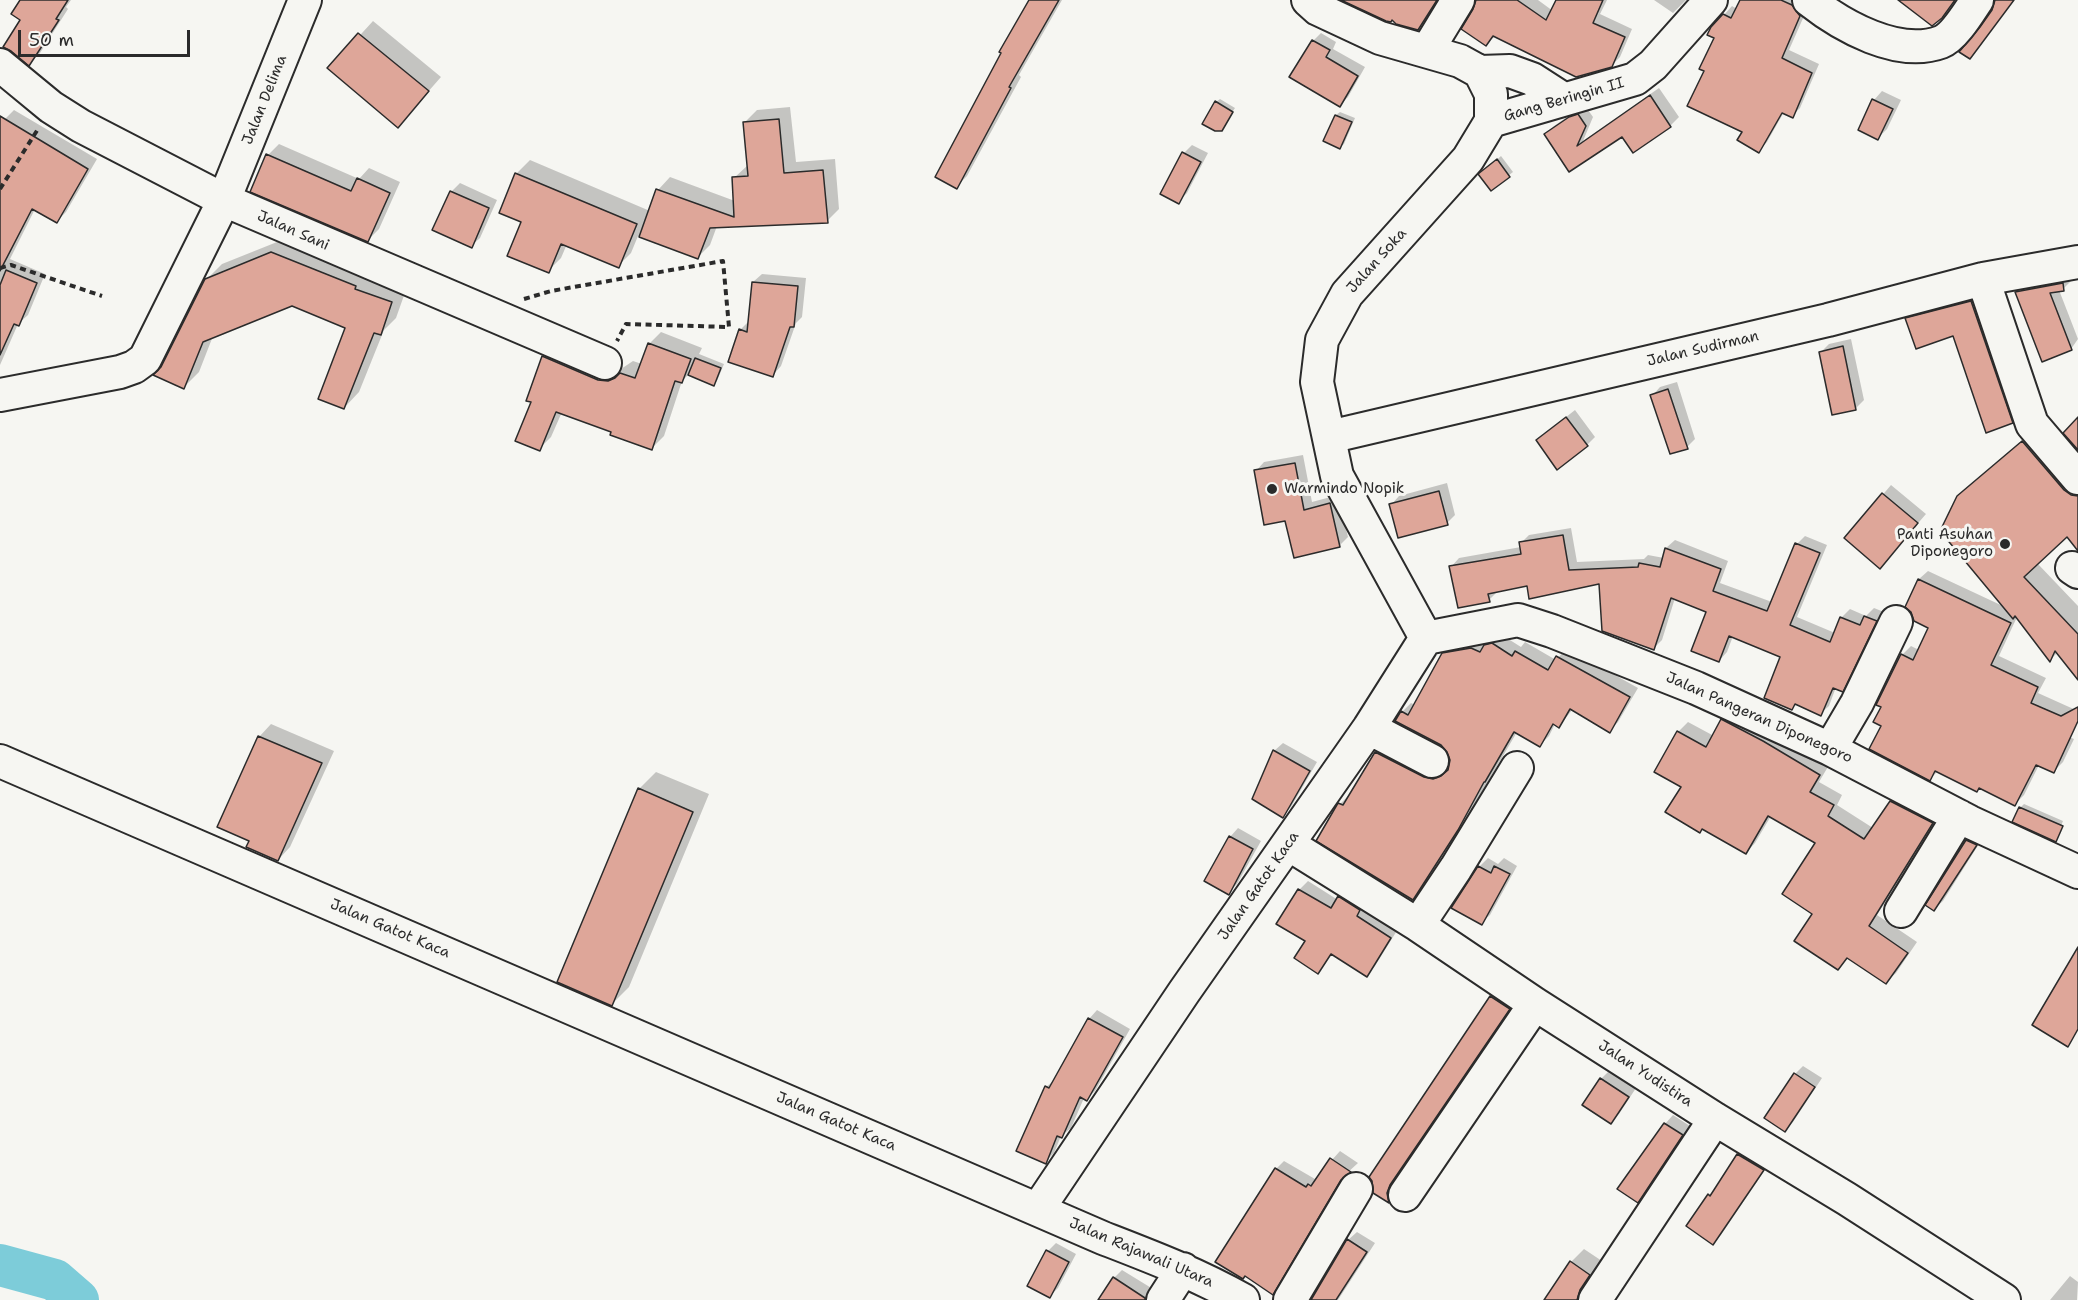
<!DOCTYPE html>
<style>
body{margin:0}
#map{position:relative;width:2078px;height:1300px;overflow:hidden;background:#f6f6f2;font-family:"Shantell Sans",sans-serif}
canvas{display:block}
.scale{position:absolute;left:18px;top:30px;width:172px;height:27px;box-sizing:border-box;border:3px solid #2b2b2b;border-top:0;padding-left:8px;font-size:18px;line-height:21px;white-space:nowrap;color:#2b2b2b;-webkit-text-stroke:4px #f6f6f2;paint-order:stroke}
</style>
<div id="map">
<canvas width="2078" height="1300"></canvas>
<div class="scale">50 m</div>
</div>
<script>
const g = document.querySelector('canvas').getContext('2d');
g.lineJoin = 'round';
function paint(path, color) { g.fillStyle = color; g.fill(path, 'evenodd'); }
function stroke(path, color, width, dash) { g.strokeStyle = color; g.lineWidth = width; g.lineCap = dash ? 'butt' : 'round'; g.setLineDash(dash || []); g.stroke(path); }
function write(font, color, halo, rows, align = 'center') {
  g.font = font + ' "Shantell Sans",sans-serif'; g.lineWidth = 6; g.setLineDash([]); g.textBaseline = 'middle'; g.strokeStyle = halo; g.fillStyle = color; for (const [text, x, y, turn = 0] of rows) {
    g.save(); g.translate(x, y); g.rotate((+turn || 0) * Math.PI / 180); g.textAlign = isNaN(turn) ? turn : align; if (halo) g.strokeText(text, 0, 0); g.fillText(text, 0, 0); g.restore();
  }
}
const shadow = new Path2D(`
 M 22,0 L 71,0 L 66,7 L 68,9 L 40,53 L 29,64 L 22,20 Z
 M 1031,0 L 1062,0 L 1019,75 L 1021,77 L 967,176 L 956,187 Z
 M 1345,0 L 1439,0 L 1427,20 L 1418,29 Z
 M 1477,0 L 1538,0 L 1553,11 L 1568,0 L 1607,0 L 1600,14 L 1632,29 L 1620,57 L 1611,66 L 1495,36 L 1486,44 L 1475,9 Z
 M 1654,0 L 1686,0 L 1673,13 Z
 M 1741,0 L 1802,0 L 1808,7 L 1789,50 L 1819,64 L 1800,108 L 1792,116 L 1784,112 L 1767,142 L 1759,151 L 1744,132 L 1706,70 L 1724,15 L 1732,6 L 1737,9 Z
 M 373,21 L 441,77 L 398,126 L 330,68 Z
 M 1321,33 L 1336,42 L 1333,49 L 1365,67 L 1348,97 L 1340,105 L 1313,41 Z
 M 1659,88 L 1679,117 L 1670,126 L 1633,151 L 1622,135 L 1569,170 L 1546,134 L 1554,126 L 1579,109 L 1586,107 L 1593,117 L 1583,141 Z
 M 1882,91 L 1901,100 L 1887,129 L 1878,138 L 1874,100 Z
 M 1220,99 L 1235,108 L 1221,129 L 1216,102 Z
 M 790,107 L 796,162 L 835,159 L 839,209 L 827,221 L 717,226 L 710,245 L 698,257 L 638,236 L 631,253 L 618,266 L 567,244 L 561,258 L 548,271 L 523,221 L 501,212 L 517,173 L 530,160 L 650,211 L 658,190 L 670,177 L 735,201 L 734,178 L 748,165 L 745,122 L 757,110 Z
 M 14,110 L 97,159 L 66,212 L 56,222 L 35,209 L 10,259 L 45,274 L 28,315 L 18,324 L 0,365 L 0,129 L 5,119 Z
 M 1340,112 L 1355,118 L 1344,144 L 1340,147 L 1336,115 Z
 M 279,144 L 359,179 L 369,168 L 400,182 L 379,229 L 368,240 L 268,155 Z
 M 1192,145 L 1208,153 L 1187,193 L 1178,202 L 1184,153 Z
 M 1501,156 L 1513,172 L 1491,189 L 1484,171 Z
 M 460,183 L 497,200 L 480,238 L 471,246 L 434,229 L 451,192 Z
 M 287,238 L 407,287 L 396,318 L 384,330 L 359,392 L 344,408 L 347,327 L 292,305 L 213,336 L 199,372 L 184,387 L 162,368 L 206,280 L 222,264 Z
 M 762,274 L 806,278 L 802,317 L 796,323 L 781,366 L 773,375 L 740,330 L 749,321 L 753,282 Z
 M 2070,276 L 2071,281 L 2063,289 L 2059,290 L 2078,339 L 2071,349 L 2017,292 L 2025,284 Z
 M 1989,284 L 2029,405 L 2012,422 L 1954,335 L 1907,319 L 1924,301 Z
 M 661,332 L 702,348 L 699,354 L 724,364 L 717,381 L 713,384 L 689,374 L 682,381 L 664,436 L 652,448 L 613,431 L 562,412 L 551,437 L 539,449 L 532,402 L 544,357 L 555,345 L 611,368 L 621,369 L 633,361 L 642,364 L 649,344 Z
 M 1851,339 L 1864,400 L 1855,409 L 1821,352 L 1829,344 Z
 M 1677,382 L 1695,439 L 1687,447 L 1652,396 L 1660,387 Z
 M 1575,410 L 1595,437 L 1587,445 L 1537,440 Z
 M 2037,428 L 2078,477 L 2078,548 L 2067,535 L 2037,563 L 2078,606 L 2078,678 L 2058,652 L 2050,660 L 2017,617 L 1999,656 L 2046,678 L 2038,693 L 2078,711 L 2078,723 L 2060,733 L 2074,739 L 2063,762 L 2054,771 L 2039,765 L 2024,795 L 2015,804 L 1980,787 L 1938,771 L 1930,779 L 1883,726 L 1902,655 L 1911,646 L 1919,650 L 1930,628 L 1907,607 L 1919,579 L 1928,571 L 2005,607 L 1958,496 Z
 M 1303,455 L 1312,502 L 1338,495 L 1348,537 L 1340,545 L 1295,557 L 1286,519 L 1256,471 L 1264,462 Z
 M 1447,483 L 1455,515 L 1447,523 L 1391,505 L 1399,496 Z
 M 1891,485 L 1926,514 L 1888,558 L 1846,538 Z
 M 1571,528 L 1577,562 L 1644,559 L 1648,555 L 1664,558 L 1666,548 L 1675,540 L 1728,561 L 1720,583 L 1772,602 L 1797,544 L 1805,536 L 1827,545 L 1797,617 L 1835,633 L 1842,617 L 1850,609 L 1866,616 L 1874,608 L 1884,612 L 1850,681 L 1842,690 L 1836,687 L 1829,706 L 1820,714 L 1797,704 L 1792,708 L 1782,656 L 1733,636 L 1727,652 L 1719,661 L 1708,611 L 1675,598 L 1662,640 L 1654,648 L 1601,582 L 1528,584 L 1497,592 L 1489,600 L 1451,567 L 1459,558 L 1521,547 L 1521,543 L 1529,535 Z
 M 1502,635 L 1521,647 L 1525,642 L 1556,660 L 1567,648 L 1638,688 L 1618,722 L 1609,731 L 1573,709 L 1559,726 L 1555,724 L 1549,736 L 1540,745 L 1517,732 L 1466,819 L 1422,889 L 1412,899 L 1340,804 L 1349,795 L 1350,796 L 1376,752 L 1386,743 L 1443,770 L 1449,768 L 1451,760 L 1449,751 L 1402,712 L 1411,703 L 1415,705 L 1443,654 L 1453,645 L 1481,639 L 1488,643 L 1495,636 Z
 M 1732,711 L 1829,765 L 1819,782 L 1842,795 L 1837,805 L 1873,828 L 1891,801 L 1901,792 L 1942,813 L 1877,915 L 1917,942 L 1896,973 L 1886,982 L 1849,957 L 1838,968 L 1814,913 L 1817,843 L 1771,816 L 1755,843 L 1746,853 L 1683,786 L 1656,771 L 1678,732 L 1688,722 L 1714,736 L 1722,720 Z
 M 271,724 L 334,751 L 290,847 L 278,860 L 251,840 L 259,737 Z
 M 1283,743 L 1317,762 L 1291,807 L 1282,816 L 1274,751 Z
 M 656,772 L 709,794 L 629,987 L 612,1004 L 639,789 Z
 M 2024,804 L 2063,821 L 2055,840 L 2020,808 Z
 M 1238,828 L 1261,841 L 1237,884 L 1228,893 L 1230,837 Z
 M 1975,832 L 1984,836 L 1943,901 L 1934,909 L 1967,841 Z
 M 1488,858 L 1498,864 L 1504,858 L 1517,866 L 1490,915 L 1481,923 L 1479,867 Z
 M 1308,881 L 1338,900 L 1348,889 L 1398,929 L 1375,966 L 1367,975 L 1333,953 L 1318,972 L 1307,941 L 1278,924 L 1299,890 Z
 M 1500,988 L 1517,1000 L 1398,1175 L 1395,1184 L 1396,1193 L 1388,1201 L 1375,1192 L 1479,1014 Z
 M 1097,1010 L 1130,1029 L 1095,1091 L 1087,1099 L 1084,1098 L 1071,1128 L 1061,1136 L 1054,1153 L 1045,1162 L 1046,1087 L 1056,1079 L 1089,1019 Z
 M 1803,1066 L 1822,1078 L 1793,1122 L 1785,1130 L 1795,1074 Z
 M 1609,1071 L 1636,1088 L 1619,1114 L 1610,1122 L 1601,1079 Z
 M 1673,1115 L 1690,1126 L 1646,1193 L 1637,1201 L 1620,1189 L 1665,1124 Z
 M 1747,1146 L 1771,1161 L 1721,1235 L 1713,1243 L 1709,1195 L 1717,1188 L 1739,1155 Z
 M 1340,1151 L 1358,1163 L 1346,1174 L 1282,1284 L 1273,1293 L 1276,1169 L 1284,1161 L 1315,1179 Z
 M 1357,1232 L 1375,1243 L 1338,1300 L 1313,1300 L 1348,1240 Z
 M 1056,1243 L 1076,1254 L 1058,1288 L 1050,1296 L 1048,1251 Z
 M 1584,1249 L 1602,1261 L 1593,1300 L 1545,1300 L 1571,1262 Z
 M 1122,1270 L 1153,1289 L 1155,1300 L 1100,1300 L 1114,1278 Z
 M 2070,1276 L 2078,1282 L 2077,1300 L 2050,1300 Z`);
const river = new Path2D(`
 M 0,1265 L 55,1280 L 78,1300`);
const building = new Path2D(`
 M 20,0 L 68,0 L 56,19 L 59,20 L 29,66 L 11,51 L 3,47 L 20,20 L 11,14 Z
 M 1029,0 L 1059,0 L 1009,87 L 1011,88 L 957,189 L 935,177 L 1001,53 L 999,52 Z
 M 1341,0 L 1437,0 L 1418,30 L 1396,24 L 1392,20 L 1391,22 L 1386,21 Z
 M 1476,0 L 1517,0 L 1546,20 L 1556,0 L 1603,0 L 1593,23 L 1625,37 L 1612,67 L 1576,77 L 1493,36 L 1486,46 L 1461,29 L 1473,9 Z
 M 1740,0 L 1781,0 L 1792,5 L 1800,16 L 1782,58 L 1812,73 L 1793,118 L 1782,113 L 1759,153 L 1737,140 L 1742,132 L 1687,106 L 1704,71 L 1699,69 L 1714,38 L 1707,35 L 1711,27 L 1723,14 L 1731,18 Z
 M 1898,0 L 1955,0 L 1942,18 L 1932,26 Z
 M 1995,0 L 2014,0 L 1970,59 L 1959,52 L 1980,27 L 1992,10 Z
 M 358,33 L 429,91 L 398,128 L 327,68 Z
 M 1312,40 L 1330,50 L 1326,57 L 1358,76 L 1340,107 L 1289,77 Z
 M 1650,95 L 1671,127 L 1633,153 L 1622,137 L 1569,172 L 1544,134 L 1569,117 L 1578,114 L 1586,126 L 1577,146 Z
 M 1872,99 L 1893,109 L 1878,140 L 1858,130 Z
 M 1215,101 L 1233,112 L 1222,131 L 1215,131 L 1202,124 Z
 M 1335,115 L 1352,122 L 1340,149 L 1323,141 Z
 M 0,116 L 88,169 L 57,223 L 32,209 L 0,271 Z
 M 779,119 L 784,173 L 823,170 L 828,223 L 710,228 L 698,259 L 639,237 L 656,189 L 734,217 L 732,177 L 748,176 L 743,122 Z
 M 1182,152 L 1201,162 L 1179,204 L 1160,194 Z
 M 266,154 L 351,191 L 357,178 L 390,193 L 368,242 L 250,192 Z
 M 1497,159 L 1510,177 L 1491,191 L 1478,174 Z
 M 515,173 L 637,224 L 619,268 L 561,244 L 549,273 L 507,256 L 521,222 L 499,213 Z
 M 450,191 L 489,208 L 472,248 L 432,230 Z
 M 271,252 L 356,286 L 355,289 L 392,302 L 381,335 L 374,333 L 344,409 L 318,399 L 345,328 L 292,306 L 203,342 L 184,389 L 153,375 L 161,367 L 205,279 Z
 M 6,270 L 37,283 L 19,326 L 14,324 L 0,355 L 0,285 Z
 M 752,282 L 798,286 L 794,327 L 790,327 L 773,377 L 728,362 L 739,329 L 747,332 Z
 M 2063,283 L 2064,291 L 2050,293 L 2072,350 L 2042,362 L 2015,292 Z
 M 1971,301 L 2013,423 L 1986,433 L 1953,336 L 1916,349 L 1905,318 Z
 M 648,343 L 691,359 L 682,383 L 675,381 L 652,450 L 610,435 L 611,432 L 556,412 L 540,451 L 515,441 L 531,402 L 526,401 L 542,356 L 598,380 L 608,381 L 615,378 L 620,373 L 635,378 Z
 M 1843,346 L 1856,410 L 1832,415 L 1819,352 Z
 M 695,358 L 721,368 L 714,386 L 688,375 Z
 M 1668,389 L 1688,449 L 1670,454 L 1650,395 Z
 M 1566,417 L 1588,446 L 1557,470 L 1536,440 Z
 M 2078,417 L 2078,450 L 2063,433 Z
 M 2022,441 L 2064,490 L 2071,495 L 2078,496 L 2078,551 L 2067,537 L 2024,577 L 2078,634 L 2078,680 L 2055,651 L 2050,662 L 2015,616 L 2013,619 L 1940,531 L 1957,496 Z
 M 1295,463 L 1304,510 L 1330,503 L 1340,547 L 1294,558 L 1285,521 L 1264,525 L 1254,470 Z
 M 1439,491 L 1448,525 L 1398,538 L 1389,504 Z
 M 1882,493 L 1918,523 L 1880,569 L 1844,538 Z
 M 1563,535 L 1569,570 L 1638,567 L 1639,563 L 1660,567 L 1665,548 L 1721,569 L 1713,591 L 1767,611 L 1795,543 L 1820,553 L 1790,625 L 1830,642 L 1840,617 L 1860,625 L 1864,616 L 1877,621 L 1843,692 L 1833,688 L 1821,716 L 1795,704 L 1792,710 L 1764,698 L 1780,657 L 1729,636 L 1719,662 L 1691,651 L 1706,612 L 1671,598 L 1654,650 L 1602,631 L 1599,584 L 1529,599 L 1527,586 L 1488,594 L 1490,602 L 1458,608 L 1449,566 L 1521,554 L 1519,542 Z
 M 1918,579 L 2011,623 L 1991,665 L 2038,687 L 2031,703 L 2061,716 L 2078,707 L 2078,721 L 2054,773 L 2036,765 L 2015,806 L 1979,788 L 1977,792 L 1935,771 L 1930,781 L 1869,749 L 1881,726 L 1873,722 L 1881,707 L 1876,705 L 1901,654 L 1913,660 L 1928,628 L 1914,621 L 1911,612 L 1905,607 Z
 M 1492,643 L 1512,656 L 1515,651 L 1548,670 L 1556,656 L 1630,697 L 1610,733 L 1570,709 L 1559,728 L 1553,724 L 1540,747 L 1514,732 L 1485,782 L 1484,782 L 1458,830 L 1413,900 L 1316,841 L 1338,803 L 1343,805 L 1375,752 L 1424,777 L 1433,779 L 1441,776 L 1448,770 L 1450,760 L 1447,752 L 1441,745 L 1395,721 L 1401,711 L 1408,715 L 1442,653 L 1471,648 L 1480,652 L 1484,645 Z
 M 1721,719 L 1763,741 L 1820,775 L 1810,792 L 1834,805 L 1828,816 L 1864,839 L 1890,801 L 1933,823 L 1869,926 L 1908,953 L 1886,984 L 1847,958 L 1838,970 L 1794,941 L 1812,914 L 1782,894 L 1815,843 L 1768,816 L 1746,854 L 1702,829 L 1700,833 L 1665,812 L 1681,787 L 1654,772 L 1677,731 L 1706,747 Z
 M 258,736 L 322,763 L 278,861 L 246,847 L 249,841 L 217,827 Z
 M 1273,750 L 1310,771 L 1283,818 L 1252,799 Z
 M 638,788 L 693,812 L 612,1006 L 557,982 Z
 M 2019,807 L 2063,826 L 2056,842 L 2012,822 Z
 M 1229,836 L 1253,849 L 1229,895 L 1204,881 Z
 M 1966,840 L 1977,845 L 1934,911 L 1925,905 Z
 M 1478,866 L 1491,873 L 1494,866 L 1510,874 L 1482,925 L 1451,908 Z
 M 1298,889 L 1331,908 L 1338,896 L 1360,910 L 1357,916 L 1391,938 L 1367,977 L 1331,954 L 1318,974 L 1294,958 L 1305,941 L 1276,924 Z
 M 2078,947 L 2078,1029 L 2068,1047 L 2032,1025 Z
 M 1490,996 L 1510,1009 L 1390,1185 L 1387,1193 L 1389,1203 L 1373,1193 L 1372,1181 L 1369,1177 Z
 M 1088,1018 L 1123,1037 L 1087,1101 L 1080,1097 L 1062,1138 L 1057,1136 L 1046,1164 L 1016,1151 L 1045,1086 L 1049,1088 Z
 M 1794,1073 L 1815,1087 L 1785,1132 L 1764,1118 Z
 M 1600,1078 L 1629,1097 L 1611,1124 L 1582,1105 Z
 M 1664,1123 L 1683,1135 L 1638,1203 L 1617,1189 Z
 M 1737,1154 L 1764,1170 L 1713,1245 L 1686,1226 L 1708,1194 L 1710,1196 Z
 M 1330,1158 L 1351,1172 L 1341,1180 L 1273,1295 L 1245,1276 L 1243,1279 L 1215,1262 L 1275,1168 L 1306,1187 L 1308,1184 L 1311,1186 Z
 M 1347,1239 L 1367,1252 L 1336,1300 L 1311,1300 Z
 M 1046,1250 L 1069,1262 L 1050,1298 L 1027,1286 Z
 M 1570,1261 L 1590,1275 L 1580,1290 L 1577,1300 L 1544,1300 Z
 M 1113,1277 L 1145,1298 L 1145,1300 L 1098,1300 Z`);
const path = new Path2D(`
 M 0,189 L 38,129
 M 0,268 L 11,265 L 102,296
 M 524,299 L 551,291 L 723,261 L 729,327 L 626,324 L 617,341`);
const minor = new Path2D(`
 M 1308,0 L 1318,9 L 1380,38 L 1460,61 L 1480,72 L 1491,94 L 1491,121 L 1468,159 L 1347,294 L 1322,340 L 1317,382 L 1337,476 L 1426,638
 M 1809,0 C 1842,26 1898,58 1941,42 C 1954,37 1969,12 1977,0
 M 1427,51 L 1458,0
 M 0,65 L 51,107 L 81,126 L 224,200 L 605,363
 M 1480,72 L 1510,71 L 1532,79 L 1563,99
 M 1491,121 L 1635,79 L 1653,65 L 1711,0
 M 1983,279 L 2032,424 L 2078,478
 M 0,395 L 120,372 L 134,367 L 145,359 L 224,200 L 305,0
 M 1329,437 L 1828,320 L 1983,279 L 2078,262
 M 2072,568 L 2078,572
 M 1426,638 L 1518,620 L 1552,631 L 1696,688 L 1830,749 L 1970,822 L 2078,872
 M 1369,728 L 1432,761
 M 1830,749 L 1857,703 L 1896,622
 M 0,761 L 1103,1238 C 1152,1257 1197,1274 1243,1300
 M 1288,844 L 1418,925 L 1535,1004 L 1715,1119 L 1847,1199 L 2004,1300
 M 1901,911 L 1959,816
 M 1418,925 L 1456,868 L 1517,768
 M 1405,1195 L 1535,1004
 M 1038,1209 L 1184,992 L 1369,728 L 1426,638
 M 1163,1300 L 1183,1269
 M 1290,1300 L 1356,1189
 M 1595,1300 L 1715,1119`);
const markers = [
 [1272,489,6,"#2b2b2b"],
 [2005,544,6,"#2b2b2b"]
];
const streetNames = [
 ["Jalan Delima",265,100,-68],
 ["Gang Beringin II",1564,100,-16],
 ["Jalan Sani",293,231,24],
 ["Jalan Soka",1377,261,-48],
 ["Jalan Sudirman",1703,349,-13],
 ["Jalan Pangeran Diponegoro",1759,718,24],
 ["Jalan Gatot Kaca",1259,886,-55],
 ["Jalan Gatot Kaca",390,929,23],
 ["Jalan Yudistira",1645,1074,33],
 ["Jalan Gatot Kaca",836,1122,23],
 ["Jalan Rajawali Utara",1141,1253,23]
];
const poiNames = [
 ["Warmindo Nopik",1284,489],
 ["Panti Asuhan",1993,535,"right"],
 ["Diponegoro",1993,552,"right"]
];
paint(shadow, '#0003');
stroke(river, '#7dccd9', 42);
paint(building, '#dea699');
stroke(building, '#2b2b2b', 1.5);
stroke(minor, '#2b2b2b', 36);
stroke(path, '#2b2b2b', 4, [6, 4.5]);
stroke(minor, '#f6f6f2', 32);
for (const [x, y, r, color] of markers) { const dot = new Path2D(); dot.arc(x, y, r, 0, 2 * Math.PI); g.fillStyle = color; g.fill(dot); stroke(dot, '#f6f6f2', 2); }
write('15px', '#2b2b2b', '#f6f6f2', streetNames);
write('15px', '#2b2b2b', '#f6f6f2', poiNames, 'left');
</script>
